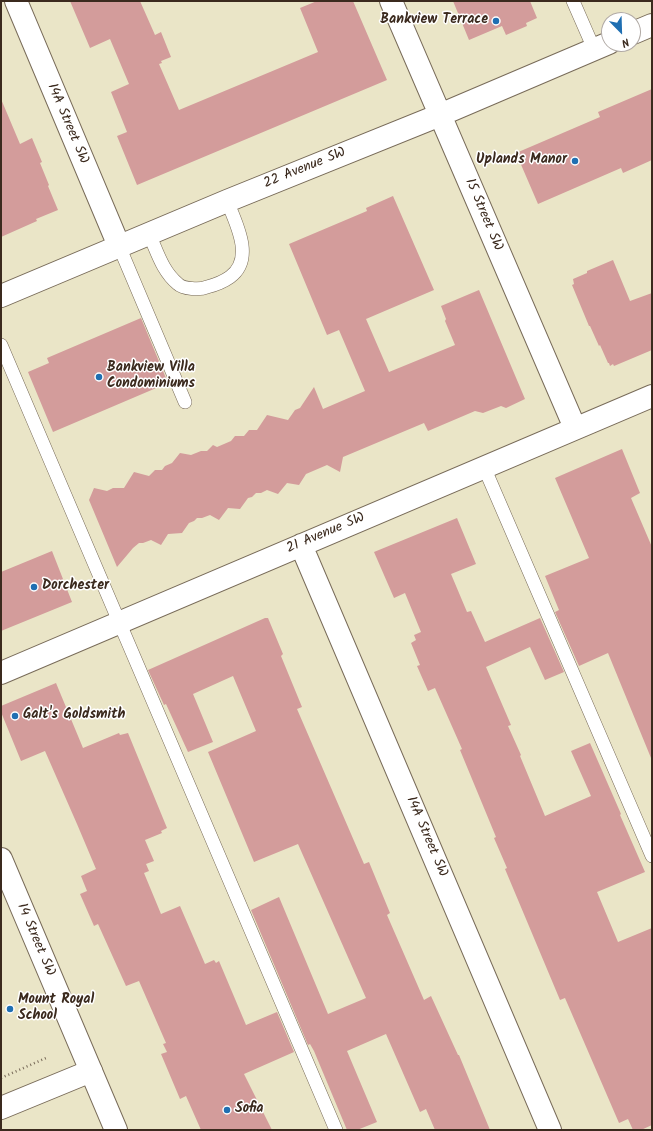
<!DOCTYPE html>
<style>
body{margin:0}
#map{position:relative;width:653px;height:1131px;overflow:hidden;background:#eae5c7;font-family:Kalam,sans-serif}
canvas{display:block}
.frame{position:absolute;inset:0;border:2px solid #3b2a1e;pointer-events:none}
.north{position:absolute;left:601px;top:12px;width:40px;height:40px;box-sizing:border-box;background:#fff;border:1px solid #b1aaa5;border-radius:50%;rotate:157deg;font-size:11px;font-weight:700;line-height:16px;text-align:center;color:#3b2a1e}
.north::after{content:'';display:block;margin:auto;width:14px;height:18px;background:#1f6fb2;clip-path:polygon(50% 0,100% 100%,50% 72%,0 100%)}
</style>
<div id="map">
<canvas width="653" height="1131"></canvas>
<div class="frame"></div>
<div class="north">N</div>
</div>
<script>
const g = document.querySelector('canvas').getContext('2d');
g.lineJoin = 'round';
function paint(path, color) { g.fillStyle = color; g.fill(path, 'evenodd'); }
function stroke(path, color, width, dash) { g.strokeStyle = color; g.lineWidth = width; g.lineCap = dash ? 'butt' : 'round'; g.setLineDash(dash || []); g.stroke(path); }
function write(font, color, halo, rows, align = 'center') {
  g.font = font + ' Kalam,sans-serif'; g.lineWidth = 3; g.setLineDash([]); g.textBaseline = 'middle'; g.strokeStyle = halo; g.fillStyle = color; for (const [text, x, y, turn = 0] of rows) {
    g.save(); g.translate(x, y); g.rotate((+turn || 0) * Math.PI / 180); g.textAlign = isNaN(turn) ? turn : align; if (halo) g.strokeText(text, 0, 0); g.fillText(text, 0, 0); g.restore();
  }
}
const building = new Path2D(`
 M 70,1 L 140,1 L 155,35 L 161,32 L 171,57 L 161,61 L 162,63 L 159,64 L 179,110 L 318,52 L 300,8 L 317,1 L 353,1 L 387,80 L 137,185 L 117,136 L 127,132 L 111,92 L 129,84 L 110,39 L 90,48 Z
 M 453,1 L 530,1 L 537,18 L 526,23 L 527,26 L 506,35 L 502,26 L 469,40 Z
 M 652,89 L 652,160 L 623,173 L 621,168 L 538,204 L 516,153 L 600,117 L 598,112 Z
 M 1,99 L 20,144 L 32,138 L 42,162 L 40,163 L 49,185 L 48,186 L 58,210 L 36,219 L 37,221 L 1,237 Z
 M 393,196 L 434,290 L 366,319 L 389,372 L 455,345 L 445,321 L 446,319 L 441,306 L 479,290 L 525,399 L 506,408 L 501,406 L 483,413 L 475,411 L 428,431 L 424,423 L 343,457 L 340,472 L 327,465 L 306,474 L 299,485 L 287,483 L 278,494 L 267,490 L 261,493 L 256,493 L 252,497 L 248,498 L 240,509 L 228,508 L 219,520 L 210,515 L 202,518 L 197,518 L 194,521 L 189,523 L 182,533 L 168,534 L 161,545 L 151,540 L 143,543 L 139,543 L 133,548 L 117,567 L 89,500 L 94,488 L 107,491 L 113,488 L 124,488 L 134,472 L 149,476 L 155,470 L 162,470 L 165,466 L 172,463 L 180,453 L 191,455 L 201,451 L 207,451 L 213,445 L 217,447 L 231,441 L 235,436 L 244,436 L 249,430 L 257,430 L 267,415 L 288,420 L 295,410 L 300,408 L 314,387 L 323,409 L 365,391 L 339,330 L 327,335 L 289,244 L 367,211 L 366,208 Z
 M 613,260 L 630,301 L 652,293 L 652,350 L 614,366 L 613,364 L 610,366 L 609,363 L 608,363 L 600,345 L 599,346 L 590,326 L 589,326 L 572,285 L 574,284 L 573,279 L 587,273 L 587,271 Z
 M 141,318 L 168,383 L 53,432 L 28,372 L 49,363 L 47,358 Z
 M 622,449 L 640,493 L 631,498 L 652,547 L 651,758 L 608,653 L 579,666 L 555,612 L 559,610 L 545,576 L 589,558 L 555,478 Z
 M 457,518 L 476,564 L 451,574 L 467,612 L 471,611 L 485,642 L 540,618 L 564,672 L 545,680 L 530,647 L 486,667 L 511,725 L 508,726 L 521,755 L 520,756 L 545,816 L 591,796 L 571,751 L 590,743 L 621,814 L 620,815 L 645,872 L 597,892 L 618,942 L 652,928 L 652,1125 L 641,1130 L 633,1130 L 628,1119 L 619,1123 L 565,998 L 560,1000 L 505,869 L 507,868 L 494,838 L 496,837 L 460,750 L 462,749 L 435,688 L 428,691 L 417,666 L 420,665 L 411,643 L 416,640 L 414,635 L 421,632 L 405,593 L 394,598 L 374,552 Z
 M 52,551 L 72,602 L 1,631 L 1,572 Z
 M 265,618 L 268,618 L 283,654 L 281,656 L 302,707 L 297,709 L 364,864 L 369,862 L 390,913 L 387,915 L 424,1000 L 431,996 L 458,1055 L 459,1055 L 490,1130 L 435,1130 L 426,1109 L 420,1112 L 386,1034 L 347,1051 L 377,1122 L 357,1130 L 347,1130 L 314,1051 L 310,1044 L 308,1045 L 251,910 L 279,897 L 328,1014 L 366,998 L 298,844 L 254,862 L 208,752 L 256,731 L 233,676 L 193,694 L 213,742 L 188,752 L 166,704 L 164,705 L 148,670 Z
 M 56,683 L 83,748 L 119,733 L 120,735 L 128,733 L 167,828 L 161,831 L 162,833 L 145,840 L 154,861 L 146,864 L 149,871 L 144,873 L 161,914 L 180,906 L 205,964 L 214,960 L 216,963 L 219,961 L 246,1025 L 277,1012 L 294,1052 L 244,1074 L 272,1130 L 201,1130 L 186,1096 L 180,1099 L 161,1054 L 167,1052 L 163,1044 L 166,1043 L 139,981 L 126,986 L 98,924 L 94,926 L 80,894 L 87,891 L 81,876 L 96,869 L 77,824 L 45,751 L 21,761 L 1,712 L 1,706 Z`);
const path = new Path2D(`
 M 1,1078 L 46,1058`);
const lane = new Path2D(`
 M 573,1 L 594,49
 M 149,234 C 157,251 162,271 178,284 C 183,289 200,290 207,287 C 215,285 223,282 230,277 C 255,259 236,223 227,201
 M 119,246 L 185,402
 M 1,345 L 336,1130
 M 484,467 L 652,856`);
const street = new Path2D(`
 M 16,1 L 119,246
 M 391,1 L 575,428
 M 633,33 L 652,25
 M 1,296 L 227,201 L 440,115 L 609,43
 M 301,545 L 550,1130
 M 1,673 L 652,396
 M 1,1108 L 91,1071`);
const secondary = new Path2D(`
 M 1,859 L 116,1130`);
const markers = [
 [496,21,4,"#1f6fb2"],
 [575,161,4,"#1f6fb2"],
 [99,377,4,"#1f6fb2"],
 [34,587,4,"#1f6fb2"],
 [15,716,4,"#1f6fb2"],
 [10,1009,4,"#1f6fb2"],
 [227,1110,4,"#1f6fb2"]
];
const poiNames = [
 ["Bankview Terrace",488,21,"right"],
 ["Uplands Manor",567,161,"right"],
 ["Bankview Villa",107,369],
 ["Condominiums",107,385],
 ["Dorchester",42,587],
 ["Galt's Goldsmith",23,716],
 ["Mount Royal",18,1001],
 ["School",18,1017],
 ["Sofia",235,1110]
];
const streetNames = [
 ["14A Street SW",67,124,67],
 ["22 Avenue SW",305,169,-22],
 ["15 Street SW",483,215,67],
 ["21 Avenue SW",326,534,-23],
 ["14A Street SW",426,837,67],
 ["14 Street SW",35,940,67]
];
paint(building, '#d39c9b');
stroke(lane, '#786b59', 14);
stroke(street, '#786b59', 24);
stroke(secondary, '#786b59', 24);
stroke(path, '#786b59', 2.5, [1, 3]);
stroke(lane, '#fff', 13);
stroke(street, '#fff', 22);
stroke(secondary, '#fff', 22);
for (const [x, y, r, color] of markers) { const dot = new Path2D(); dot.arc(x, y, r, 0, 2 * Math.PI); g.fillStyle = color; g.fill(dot); stroke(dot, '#fff', 1.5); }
write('bold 14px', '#3b2a1e', '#fff', poiNames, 'left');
write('14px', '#3b2a1e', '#fff', streetNames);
</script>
